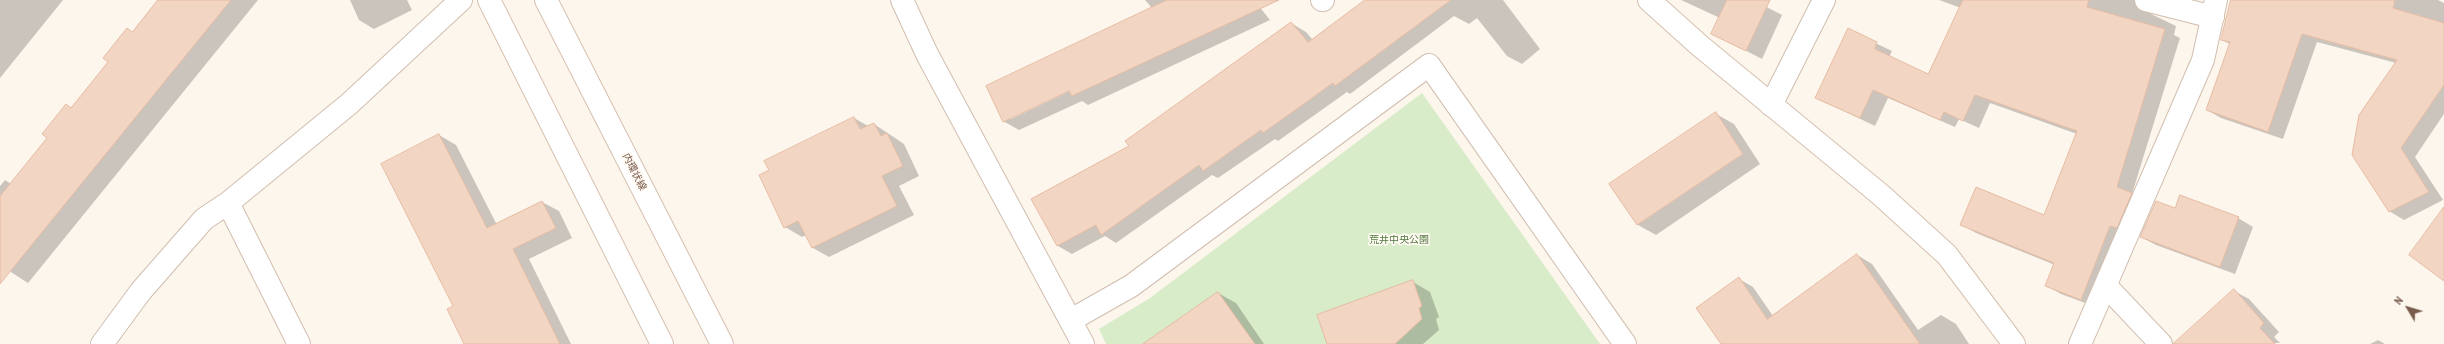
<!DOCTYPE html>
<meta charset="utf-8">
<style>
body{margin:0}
#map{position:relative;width:2444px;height:344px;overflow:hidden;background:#fdf6ec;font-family:"Archivo Narrow",sans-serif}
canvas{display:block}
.north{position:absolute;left:2388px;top:288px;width:40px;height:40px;-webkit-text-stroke:3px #fffaf3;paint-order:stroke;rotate:308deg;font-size:11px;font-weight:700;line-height:16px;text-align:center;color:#7a5c4d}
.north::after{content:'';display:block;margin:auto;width:14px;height:18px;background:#7a5c4d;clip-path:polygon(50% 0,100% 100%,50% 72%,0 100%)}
</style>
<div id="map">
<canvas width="2444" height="344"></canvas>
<div class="north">N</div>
</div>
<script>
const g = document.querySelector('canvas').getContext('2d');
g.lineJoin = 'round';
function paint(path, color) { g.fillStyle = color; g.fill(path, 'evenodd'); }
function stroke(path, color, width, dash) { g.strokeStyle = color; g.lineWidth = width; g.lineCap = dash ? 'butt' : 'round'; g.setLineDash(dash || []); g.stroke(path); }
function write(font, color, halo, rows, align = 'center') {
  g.font = font + ' "Archivo Narrow","Noto Sans JP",sans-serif'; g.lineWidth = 3.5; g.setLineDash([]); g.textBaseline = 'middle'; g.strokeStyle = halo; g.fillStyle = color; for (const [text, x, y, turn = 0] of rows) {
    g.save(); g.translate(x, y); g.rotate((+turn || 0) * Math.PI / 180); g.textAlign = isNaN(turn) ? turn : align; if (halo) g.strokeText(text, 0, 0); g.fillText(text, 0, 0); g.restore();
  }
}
const green = new Path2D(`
 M 1422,93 L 1600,344 L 1106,344 L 1099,329 L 1150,298 Z`);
const shadow = new Path2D(`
 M 0,0 L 63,0 L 0,78 Z
 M 160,0 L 258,0 L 28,283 L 0,265 L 0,186 L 5,180 L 11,184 L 49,138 L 66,105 L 72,108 Z
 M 350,0 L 407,0 L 412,10 L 374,29 L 359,20 Z
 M 1145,0 L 1254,0 L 1270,20 L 1088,105 L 1082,101 L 1019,130 L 1003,121 L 1152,8 ZM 1073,88 L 1074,89 L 1011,119 L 1011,117 Z
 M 1366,0 L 1503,0 L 1540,49 L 1522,64 L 1507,56 L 1477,18 L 1469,24 L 1454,16 L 1350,94 L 1347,92 L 1278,141 L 1275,139 L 1218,178 L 1212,175 L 1116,243 L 1105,236 L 1072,254 L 1058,246 L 1130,147 L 1291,23 L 1306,32 L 1313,40 Z
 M 1681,0 L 1753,0 L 1782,15 L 1762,59 L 1713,34 L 1720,18 Z
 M 1939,0 L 2154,0 L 2148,5 L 2151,14 L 2176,26 L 2174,35 L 2180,38 L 2132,194 L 2146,202 L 2096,307 L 2061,294 L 2047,286 L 2055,265 L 1976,233 L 1961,224 L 2044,216 L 2077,134 L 1990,103 L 1979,128 L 1959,119 L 1955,127 L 1888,98 L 1875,126 L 1817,98 L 1848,30 L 1892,51 L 1889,57 L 1929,76 L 1961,8 Z
 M 2232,0 L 2438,0 L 2444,3 L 2444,114 L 2415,157 L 2443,200 L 2404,220 L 2389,211 L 2396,63 L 2317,42 L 2283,139 L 2221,118 L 2207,110 L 2230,44 L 2222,40 Z
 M 1716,114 L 1734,124 L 1760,164 L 1656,235 L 1638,225 L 1611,184 Z
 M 854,118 L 868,126 L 874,124 L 904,144 L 919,176 L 899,186 L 914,215 L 829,257 L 813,248 L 806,235 L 802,237 L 785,227 Z
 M 439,135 L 456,145 L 497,225 L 542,202 L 559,211 L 572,238 L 529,259 L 571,344 L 466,344 L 454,307 Z
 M 2176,209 L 2238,218 L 2253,227 L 2235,274 L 2156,245 L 2141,237 Z
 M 1857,255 L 1872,264 L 1918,330 L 1941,315 L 1956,324 L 1969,344 L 1722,344 L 1739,279 L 1753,287 L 1773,316 Z
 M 1413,282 L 1430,292 L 1439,317 L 1436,319 L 1439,330 L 1423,344 L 1329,344 Z
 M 2234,291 L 2249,299 L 2279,332 L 2274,337 L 2280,343 L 2183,344 Z
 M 1218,293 L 1236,303 L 1264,344 L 1145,344 Z
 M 2378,340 L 2385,344 L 2370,344 Z`);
const building = new Path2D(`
 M 158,0 L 231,0 L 0,284 L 0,196 L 47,138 L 42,134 L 66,104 L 71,108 L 108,62 L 103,58 L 127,28 L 132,32 Z
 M 1167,0 L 1279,0 L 1072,96 L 1069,91 L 1003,122 L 986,86 Z
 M 1365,0 L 1451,0 L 1335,86 L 1333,83 L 1263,133 L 1261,130 L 1203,171 L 1199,165 L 1101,235 L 1096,225 L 1057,246 L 1031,199 L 1129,146 L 1125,141 L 1291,22 L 1308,42 Z
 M 1727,0 L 1770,0 L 1746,51 L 1711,34 Z
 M 1963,0 L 2089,0 L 2087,7 L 2165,29 L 2117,187 L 2132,193 L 2117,228 L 2110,226 L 2081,300 L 2045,286 L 2054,263 L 1960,225 L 1976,187 L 2044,215 L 2077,131 L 1975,95 L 1963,121 L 1944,112 L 1940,120 L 1873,90 L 1860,118 L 1815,98 L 1848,28 L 1877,42 L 1875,49 L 1928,74 Z
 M 2231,0 L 2395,0 L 2393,8 L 2444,23 L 2444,85 L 2401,148 L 2429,192 L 2389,212 L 2352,155 L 2359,115 L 2397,60 L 2302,34 L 2268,132 L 2206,110 L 2230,42 L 2221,40 Z
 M 1716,112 L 1743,154 L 1637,225 L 1609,184 Z
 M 854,117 L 860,129 L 874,123 L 881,136 L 887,133 L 903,166 L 882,176 L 897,206 L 812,248 L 798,221 L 784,228 L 759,175 L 769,170 L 764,161 Z
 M 439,134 L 487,228 L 542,201 L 556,228 L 513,249 L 560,344 L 464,344 L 447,309 L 453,306 L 381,164 Z
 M 2180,195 L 2239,217 L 2220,267 L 2140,237 L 2156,201 L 2175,208 Z
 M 2444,207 L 2444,281 L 2409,255 Z
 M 1857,254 L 1920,344 L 1721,344 L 1696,308 L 1739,277 L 1767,319 Z
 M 1413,280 L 1422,306 L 1419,308 L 1422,319 L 1395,344 L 1327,344 L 1317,315 Z
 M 2234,289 L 2264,323 L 2260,328 L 2275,344 L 2173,344 Z
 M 1218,292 L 1255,344 L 1143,344 Z`);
const street = new Path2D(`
 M 902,0 L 927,54 L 1083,344
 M 1322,0 L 1323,0
 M 2146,0 L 2213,17
 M 1771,105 L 1824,0
 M 228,203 L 299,344
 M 2107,287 L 2161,344
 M 1071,320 L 1131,286 L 1429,65 L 1625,344
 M 102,344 L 141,291 L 204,219 L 228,203 L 349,104 L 461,0
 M 2080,344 L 2203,60 L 2216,0`);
const secondary = new Path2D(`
 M 489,0 L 662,344
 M 546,0 L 722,344
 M 1649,0 L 1699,45 L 1881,195 L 1947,255 L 2014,344`);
const streetNames = [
 ["内環状線",634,172,63]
];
const parkNames = [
 ["荒井中央公園",1399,240]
];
paint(green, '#d8ecc9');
paint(shadow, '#0003');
paint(building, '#f3d5c3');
stroke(building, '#e6bba3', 1);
stroke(street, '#d1beb0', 24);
stroke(secondary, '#d6c0b0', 24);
stroke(street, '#fff', 22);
stroke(secondary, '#fff', 22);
write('10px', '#7a5c4d', '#fffaf3', streetNames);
write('10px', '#537a41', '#fffaf3', parkNames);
</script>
